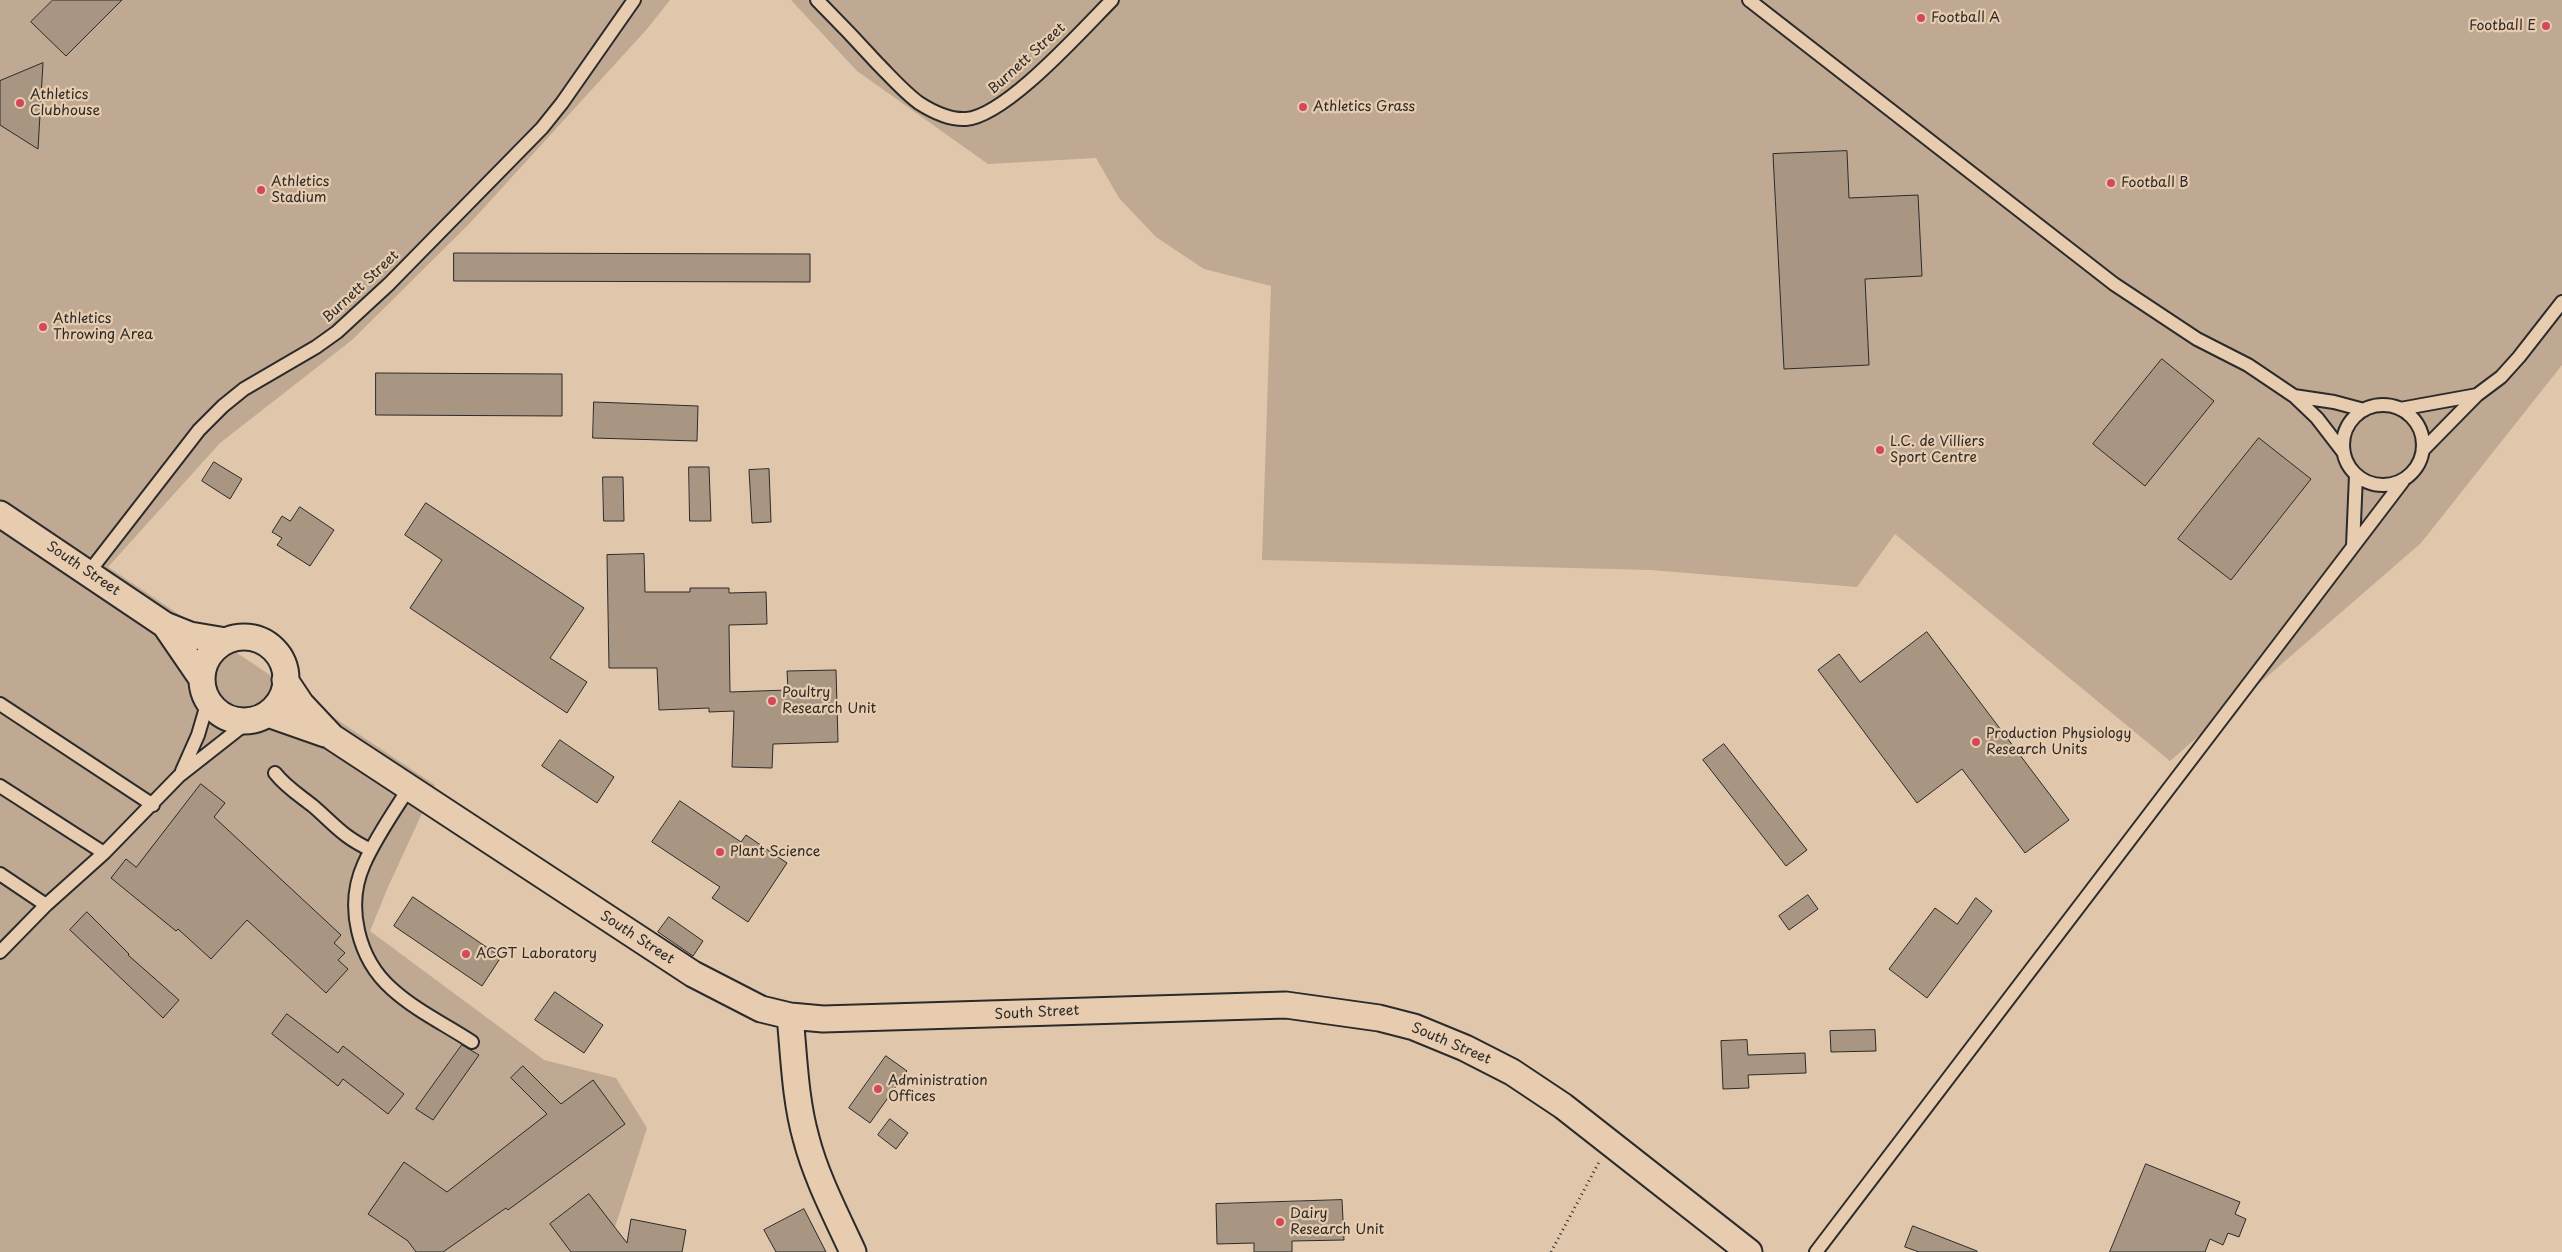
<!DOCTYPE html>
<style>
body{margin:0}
canvas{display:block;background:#e0c6aa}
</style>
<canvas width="2562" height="1252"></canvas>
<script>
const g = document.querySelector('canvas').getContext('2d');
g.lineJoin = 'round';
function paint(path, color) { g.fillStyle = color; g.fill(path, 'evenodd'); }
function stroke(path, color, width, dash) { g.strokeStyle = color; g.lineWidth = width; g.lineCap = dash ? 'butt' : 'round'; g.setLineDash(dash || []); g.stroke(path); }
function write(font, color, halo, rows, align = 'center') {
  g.font = font + ' "Playpen Sans",sans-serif'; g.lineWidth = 4.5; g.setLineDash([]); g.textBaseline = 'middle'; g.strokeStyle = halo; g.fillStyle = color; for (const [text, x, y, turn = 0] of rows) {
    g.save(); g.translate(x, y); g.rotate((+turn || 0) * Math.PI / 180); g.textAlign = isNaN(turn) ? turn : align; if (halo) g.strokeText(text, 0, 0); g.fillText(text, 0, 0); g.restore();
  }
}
const green = new Path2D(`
 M 0,0 L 670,0 L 647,29 L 470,223 L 352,340 L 220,443 L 108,567 L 435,785 L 388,887 L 370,931 L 544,1060 L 616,1078 L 647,1128 L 607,1252 L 0,1252 Z
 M 791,0 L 2562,0 L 2562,365 L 2421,543 L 2170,761 L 1895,534 L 1857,587 L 1651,570 L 1262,560 L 1271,286 L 1204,269 L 1156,237 L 1119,198 L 1096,158 L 988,164 L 857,71 Z`);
const building = new Path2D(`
 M 53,0 L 122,0 L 66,56 L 31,22 Z
 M 43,63 L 38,149 L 0,125 L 0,81 Z
 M 1847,151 L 1849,198 L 1918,195 L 1922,276 L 1865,279 L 1869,365 L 1784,369 L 1773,154 Z
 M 454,253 L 810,254 L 810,282 L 454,281 Z
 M 2162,359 L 2214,401 L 2145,486 L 2093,444 Z
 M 376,373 L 562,374 L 562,416 L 376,415 Z
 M 594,402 L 698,406 L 697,441 L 593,438 Z
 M 2259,438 L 2311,479 L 2231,580 L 2178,539 Z
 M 214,462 L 242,479 L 230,499 L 202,481 Z
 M 689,467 L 709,467 L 711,521 L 690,521 Z
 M 769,469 L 771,522 L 752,523 L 749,470 Z
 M 603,477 L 623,477 L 624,521 L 604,521 Z
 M 426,503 L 584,608 L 550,658 L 587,682 L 567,713 L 410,608 L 442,560 L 405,535 Z
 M 300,507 L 334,530 L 310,566 L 277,545 L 282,538 L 272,532 L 282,516 L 290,521 Z
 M 644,554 L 645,592 L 690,592 L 690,588 L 729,588 L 729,593 L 766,592 L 767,624 L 729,625 L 730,692 L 788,690 L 787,671 L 836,670 L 838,742 L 773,744 L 772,768 L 732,767 L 734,711 L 709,712 L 709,708 L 659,710 L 657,668 L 609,668 L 607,555 Z
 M 1927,632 L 2069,820 L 2025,853 L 1962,769 L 1917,803 L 1818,670 L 1839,654 L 1860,682 Z
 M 560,740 L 614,777 L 597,803 L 542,766 Z
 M 1724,744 L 1807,850 L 1786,866 L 1703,760 Z
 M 201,784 L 225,803 L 214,817 L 341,935 L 334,943 L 345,953 L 338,960 L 348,969 L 326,993 L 247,920 L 211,959 L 178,929 L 176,931 L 111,878 L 126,859 L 136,867 Z
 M 680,801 L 741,842 L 746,835 L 787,863 L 748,922 L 712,898 L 720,887 L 652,842 Z
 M 1808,895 L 1818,909 L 1789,930 L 1779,916 Z
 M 413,897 L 501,957 L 482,986 L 394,926 Z
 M 1976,898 L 1992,911 L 1927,998 L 1889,969 L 1935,908 L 1957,924 Z
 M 87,912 L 129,954 L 128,955 L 179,1000 L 163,1018 L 70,930 Z
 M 669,917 L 703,941 L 693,956 L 658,932 Z
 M 555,992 L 603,1025 L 584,1053 L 535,1020 Z
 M 287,1014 L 338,1053 L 343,1046 L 404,1094 L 388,1114 L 343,1079 L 338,1086 L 272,1034 Z
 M 1875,1030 L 1876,1051 L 1831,1052 L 1830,1031 Z
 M 1747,1040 L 1748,1055 L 1805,1053 L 1806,1073 L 1748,1075 L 1749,1088 L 1723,1089 L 1721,1041 Z
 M 462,1045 L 479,1055 L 433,1120 L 416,1109 Z
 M 886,1056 L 907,1071 L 870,1123 L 849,1108 Z
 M 523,1066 L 561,1104 L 593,1080 L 625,1124 L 508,1210 L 506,1208 L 443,1252 L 416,1252 L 408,1241 L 368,1214 L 404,1162 L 447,1192 L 547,1114 L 511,1078 Z
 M 890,1119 L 908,1133 L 896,1149 L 878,1135 Z
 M 2146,1164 L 2240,1202 L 2235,1214 L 2246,1219 L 2239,1237 L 2228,1233 L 2223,1245 L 2210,1239 L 2205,1252 L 2110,1252 Z
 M 589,1194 L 627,1243 L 631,1219 L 686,1230 L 682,1252 L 571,1252 L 550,1224 Z
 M 1342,1200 L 1344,1240 L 1292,1241 L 1292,1252 L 1254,1252 L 1254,1243 L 1217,1244 L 1216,1204 Z
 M 804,1209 L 826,1252 L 776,1252 L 764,1230 Z
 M 1913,1226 L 1977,1251 L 1977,1252 L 1919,1252 L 1905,1247 Z`);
const path = new Path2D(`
 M 1551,1252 L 1599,1162`);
const lane = new Path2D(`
 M 817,0 C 838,21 858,42 878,64 C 891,77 904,92 919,103 C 933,112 949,120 966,119 C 1006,116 1082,30 1112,0
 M 1749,0 L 2114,284 L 2197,339 L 2248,365 L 2294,396 L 2317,418 L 2344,453
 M 2294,396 L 2334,402 L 2364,410
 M2343 445a40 40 0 1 1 80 0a40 40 0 1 1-80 0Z
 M 2400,409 L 2477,395
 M 2423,450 L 2477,395 L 2501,377 L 2519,357 L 2562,302
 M 2353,546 L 2356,475
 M 89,572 L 199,430 L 223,406 L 244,389 L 316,347 L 337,332 L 389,284 L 542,128 L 562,103 L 634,0
 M 0,704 L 153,805
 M 182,771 L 198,735 L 208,701
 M 275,773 C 286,787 299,795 313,806 C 335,825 343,837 371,850
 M 0,786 L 104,853
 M 409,788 C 393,813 376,837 364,864 C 345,906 358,959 392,989 C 415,1010 446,1025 472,1042
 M 0,874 L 46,905
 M 0,952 L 46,905 L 104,853 L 179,776 L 249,721
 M 1816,1252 L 2403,481`);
const street = new Path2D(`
 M 0,514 L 165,625 L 202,679
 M 165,625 L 190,635 L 226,641
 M202 679a42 42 0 1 1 84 0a42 42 0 1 1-84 0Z
 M 285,680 L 301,704 L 332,737 L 693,974 L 761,1009 L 790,1016 L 823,1019 L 1286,1005 L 1379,1018 L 1414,1027 L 1465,1048 L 1512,1072 L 1563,1106 L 1749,1252
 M 268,714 L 325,734
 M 790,1016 C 794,1056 795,1099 806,1138 C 816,1177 836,1215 853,1252`);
const markers = [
 [1921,18,5,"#d1495b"],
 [2546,26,5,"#d1495b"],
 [20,103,5,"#d1495b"],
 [1303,107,5,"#d1495b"],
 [2111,183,5,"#d1495b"],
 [261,190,5,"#d1495b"],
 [43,327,5,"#d1495b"],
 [1880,450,5,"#d1495b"],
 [772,701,5,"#d1495b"],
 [1976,742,5,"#d1495b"],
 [720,852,5,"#d1495b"],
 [466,954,5,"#d1495b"],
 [878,1089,5,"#d1495b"],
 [1280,1222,5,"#d1495b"]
];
const poiNames = [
 ["Football A",1931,18],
 ["Football E",2536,26,"right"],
 ["Athletics",30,95],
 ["Clubhouse",30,111],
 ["Athletics Grass",1313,107],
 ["Athletics",271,182],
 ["Stadium",271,198],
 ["Football B",2121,183],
 ["Athletics",53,319],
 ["Throwing Area",53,335],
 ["L.C. de Villiers",1890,442],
 ["Sport Centre",1890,458],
 ["Poultry",782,693],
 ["Research Unit",782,709],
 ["Production Physiology",1986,734],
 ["Research Units",1986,750],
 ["Plant Science",730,852],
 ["ACGT Laboratory",476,954],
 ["Administration",888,1081],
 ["Offices",888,1097],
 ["Dairy",1290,1214],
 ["Research Unit",1290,1230]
];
const streetNames = [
 ["Burnett Street",1027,59,-42],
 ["Burnett Street",361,287,-43],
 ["South Street",83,569,34],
 ["South Street",637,938,33],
 ["South Street",1037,1013,-3],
 ["South Street",1451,1044,23]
];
paint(green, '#bfa992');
paint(building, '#a89683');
stroke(building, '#2b2b2b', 1);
stroke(lane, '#2b2b2b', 16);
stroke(street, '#2b2b2b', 29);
stroke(path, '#2b2b2b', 3, [1, 4]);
stroke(lane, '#e8ccaf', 12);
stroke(street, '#e8ccaf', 25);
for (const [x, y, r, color] of markers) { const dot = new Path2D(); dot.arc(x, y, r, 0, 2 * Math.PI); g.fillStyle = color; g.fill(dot); stroke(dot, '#e8ccaf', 2); }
write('14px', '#2b2b2b', '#e8ccaf', poiNames, 'left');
write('14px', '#2b2b2b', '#e8ccaf', streetNames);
</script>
